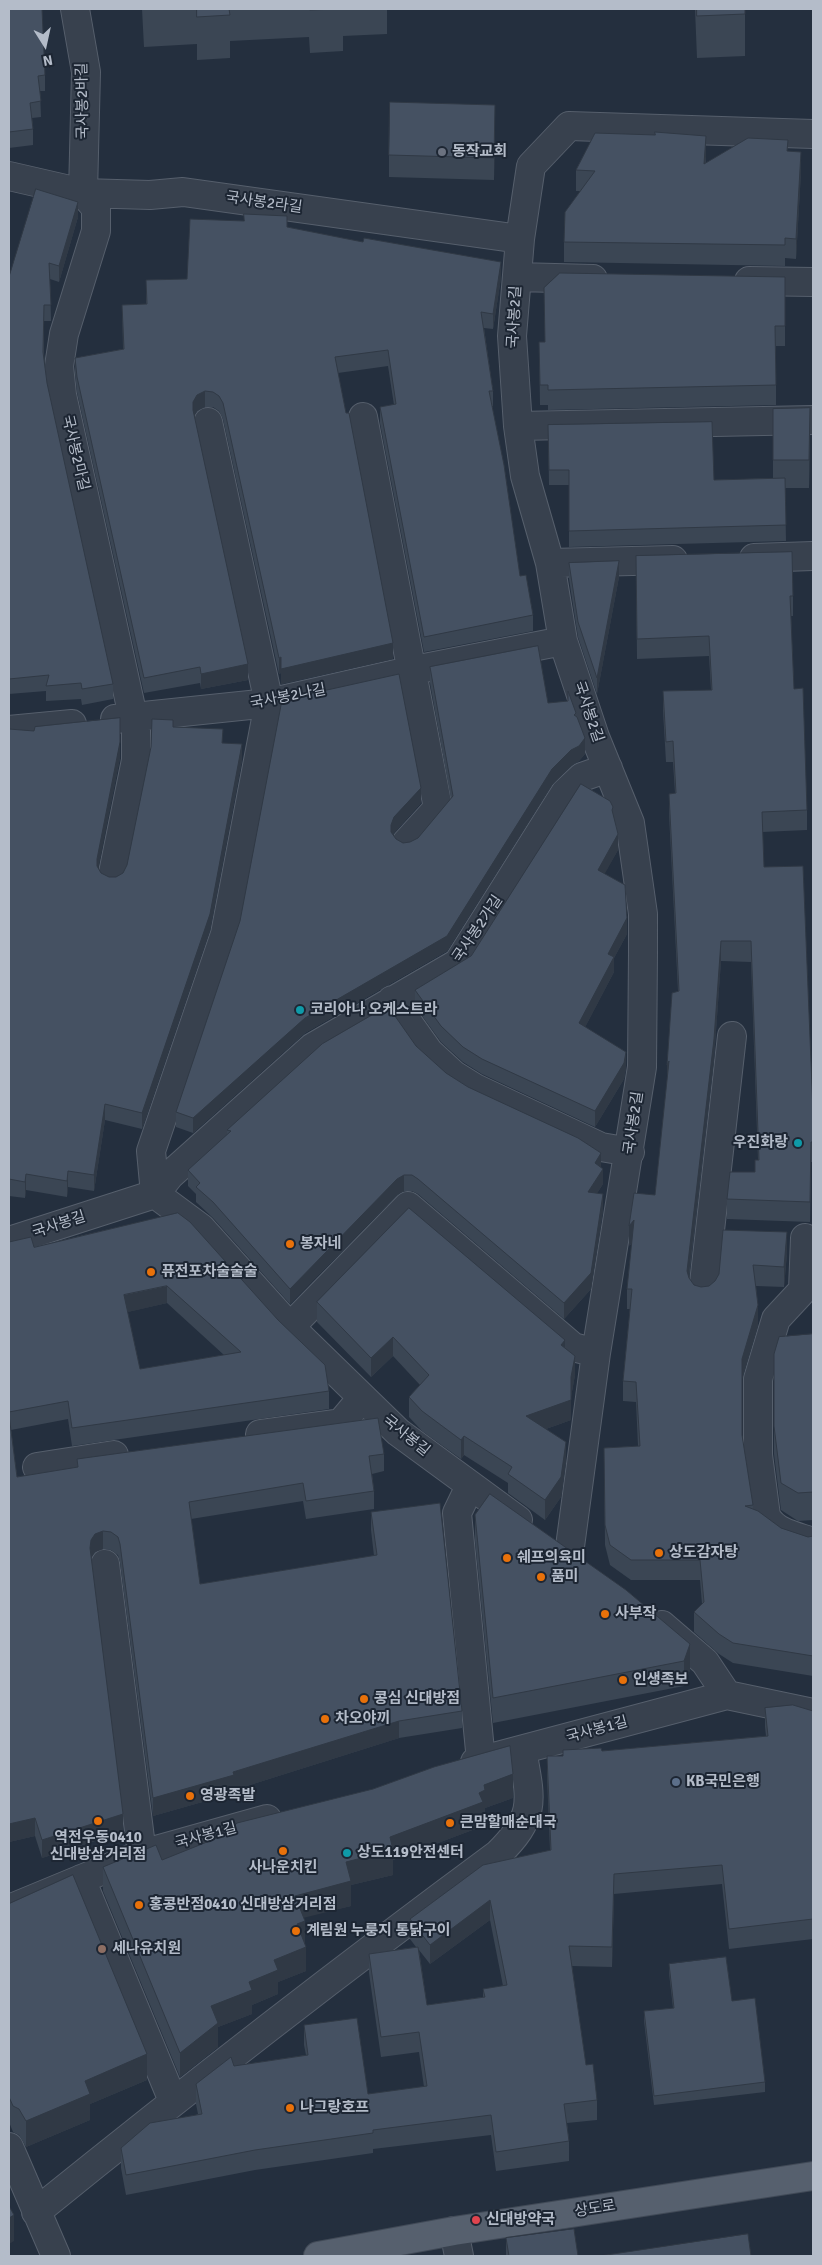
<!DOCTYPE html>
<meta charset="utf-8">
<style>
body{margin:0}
#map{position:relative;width:822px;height:2265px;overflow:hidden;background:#242f3e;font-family:Signika,sans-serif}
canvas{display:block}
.frame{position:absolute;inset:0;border:10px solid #b4bcc9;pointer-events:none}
.north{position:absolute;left:20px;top:20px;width:50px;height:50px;-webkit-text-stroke:4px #1d2633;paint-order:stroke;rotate:170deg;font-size:14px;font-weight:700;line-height:20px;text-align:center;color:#b4bcc9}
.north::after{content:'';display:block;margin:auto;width:18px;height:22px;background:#b4bcc9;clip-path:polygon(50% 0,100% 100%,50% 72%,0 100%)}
</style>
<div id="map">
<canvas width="822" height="2265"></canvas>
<div class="frame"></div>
<div class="north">N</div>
</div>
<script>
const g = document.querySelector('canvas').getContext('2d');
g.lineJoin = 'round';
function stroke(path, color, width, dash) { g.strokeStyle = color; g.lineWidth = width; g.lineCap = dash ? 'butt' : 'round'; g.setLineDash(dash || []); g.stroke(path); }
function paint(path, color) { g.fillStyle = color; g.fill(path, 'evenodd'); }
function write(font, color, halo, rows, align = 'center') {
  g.font = font + ' Signika,"Noto Sans KR",sans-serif'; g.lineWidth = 4; g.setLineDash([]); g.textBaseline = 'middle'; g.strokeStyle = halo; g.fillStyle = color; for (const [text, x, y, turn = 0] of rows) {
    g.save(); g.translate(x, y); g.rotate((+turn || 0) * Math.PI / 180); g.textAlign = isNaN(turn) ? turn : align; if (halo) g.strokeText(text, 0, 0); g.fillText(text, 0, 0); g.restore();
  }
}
const minor = new Path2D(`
 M 75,9 L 86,72 L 83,193
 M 9,176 L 83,193 L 150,195 L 183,192 L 520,239
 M 83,193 L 96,208 L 96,231 L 64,334 L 59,366 L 62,395 L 136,730 L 136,760 L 112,878
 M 517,277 L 593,279
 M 749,281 L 813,282
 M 363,417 L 438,808 L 406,843
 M 518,426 L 813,420
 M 754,558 L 813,556
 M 550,563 L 673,560
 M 115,719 L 269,703 L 414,670 L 563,641
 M 9,730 L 72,724
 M 392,1000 L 429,1052 L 454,1075 L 475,1088 L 601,1147 L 630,1152
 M 155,1194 L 151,1151 L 225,934 L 269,703 L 208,422
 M 155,1194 L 170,1175 L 313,1047 L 458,963 L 565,793 L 582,777 L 608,768
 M 805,1238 L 803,1290 L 776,1319 L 758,1379 L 758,1455 L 766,1516 C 775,1533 796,1536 813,1542
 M 9,1241 L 155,1194 L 201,1228 L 290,1327 L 398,1432 L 518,1520
 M 703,1292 L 732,1036
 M 290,1327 L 408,1206 L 573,1347 L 596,1353
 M 260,1434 L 341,1423 L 362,1398
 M 37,1467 L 114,1455
 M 470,1486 L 457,1513 L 481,1761
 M 569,1554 L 596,1353 L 642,1067 L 643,953 L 643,914 L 630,823 L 595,737 L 563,641 L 550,563 L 525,476 L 518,426 L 512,336 L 520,239 L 531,166 L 569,126 L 813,134
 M 105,1564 L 142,1854
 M 662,1625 L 705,1662 L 727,1695 L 813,1713
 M 475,1762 L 727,1695
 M 81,1879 L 173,2101
 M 9,1909 L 142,1854 L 267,1819
 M 9,2147 L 56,2256
 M 36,2212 C 188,2089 341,1970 498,1854 C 537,1816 531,1800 522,1750
 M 454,2231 L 459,2256`);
const major = new Path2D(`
 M 318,2256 L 454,2231 L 813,2176`);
const wall = new Path2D(`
 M 9,9 L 45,75 L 45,91 L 40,91 L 41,117 L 32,118 L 33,129 L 33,145 L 9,148 Z
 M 142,9 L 387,9 L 387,34 L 343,36 L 343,51 L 310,53 L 309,37 L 230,41 L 230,58 L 197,60 L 197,44 L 144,47 Z
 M 695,9 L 745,9 L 745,56 L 697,58 Z
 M 495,127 L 494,180 L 389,177 L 389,155 Z
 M 788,151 L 801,172 L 796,259 L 785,258 L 785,266 L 564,262 L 564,242 L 580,191 L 576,191 L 576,170 L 706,156 L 706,163 Z
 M 78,217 L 59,282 L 50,279 L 51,321 L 44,321 L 44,353 L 47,383 L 113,684 L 113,699 L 82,705 L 81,699 L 46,701 L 46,691 L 9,694 L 9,277 Z
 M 287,227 L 501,278 L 493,329 L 484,328 L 493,391 L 493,406 L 492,406 L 520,576 L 533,615 L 533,631 L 424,652 L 380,423 L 380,407 L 394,405 L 388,366 L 338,373 L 393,659 L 281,684 L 281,673 L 279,674 L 223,419 L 219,411 L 213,407 L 205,407 L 197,411 L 194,416 L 248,680 L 201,689 L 200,683 L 144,693 L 77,392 L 75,373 L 75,358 L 123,349 L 122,305 L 146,304 L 146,280 L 187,279 Z
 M 785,277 L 785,346 L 776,346 L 776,405 L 548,410 L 548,405 L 540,405 L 539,342 L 545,342 Z
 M 773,409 L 810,436 L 809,488 L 785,488 L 786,541 L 569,547 L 569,485 L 549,485 L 548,425 L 714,480 L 773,478 Z
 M 636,556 L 793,596 L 793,616 L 791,616 L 794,689 L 807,810 L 807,830 L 762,832 L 764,867 L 813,1111 L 813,1162 L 811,1162 L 810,1222 L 727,1219 L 727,1199 L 755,1172 L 758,1160 L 751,962 L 721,961 L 714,1059 L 689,1278 L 694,1285 L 701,1287 L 709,1286 L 715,1281 L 719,1274 L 787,1253 L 784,1287 L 756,1286 L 758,1325 L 742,1379 L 742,1435 L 753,1505 L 753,1509 L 781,1528 L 808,1537 L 813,1536 L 813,1676 L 733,1663 L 719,1654 L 694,1632 L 694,1612 L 702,1604 L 700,1580 L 631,1580 L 610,1565 L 605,1545 L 604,1448 L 638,1446 L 636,1402 L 623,1401 L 623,1381 L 630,1309 L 627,1309 L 627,1289 L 632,1243 L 629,1246 L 655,1195 L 678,991 L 669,814 L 669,794 L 675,793 L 673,762 L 666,762 L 663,711 L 663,691 L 711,690 L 709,656 L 637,659 Z
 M 569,563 L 619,577 L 597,694 L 578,637 L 569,579 Z
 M 430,667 L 548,703 L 576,716 L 585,754 L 579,761 L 571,766 L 552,785 L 447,951 L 305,1033 L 193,1133 L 176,1127 L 176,1112 L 240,921 L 421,803 L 394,833 L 393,835 L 396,839 L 403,843 L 410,842 L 418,838 L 451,799 L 430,683 Z
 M 173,727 L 223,743 L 242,760 L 210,930 L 142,1129 L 105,1120 L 94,1191 L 68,1187 L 67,1197 L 26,1190 L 25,1198 L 9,1196 L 9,729 L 120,758 L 98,868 L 101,873 L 109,877 L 116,877 L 123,873 L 127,865 Z
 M 613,816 L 618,850 L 604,874 L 627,934 L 614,958 L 614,972 L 585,1027 L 626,1068 L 624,1079 L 595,1127 L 482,1074 L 463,1062 L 441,1042 L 415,1006 L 415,990 L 471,956 Z
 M 416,1046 L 446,1073 L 601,1167 L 603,1184 L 597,1193 L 603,1210 L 591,1289 L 564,1319 L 418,1194 L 412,1191 L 404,1191 L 397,1195 L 290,1304 L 213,1218 L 196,1202 L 196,1194 L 188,1186 L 188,1170 L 227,1135 L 227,1130 Z
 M 178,1213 L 329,1391 L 329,1409 L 72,1446 L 68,1419 L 11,1430 L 17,1477 L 77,1467 L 77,1459 L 384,1454 L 384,1471 L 372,1474 L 374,1491 L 374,1509 L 306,1519 L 303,1501 L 191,1519 L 200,1584 L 374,1556 L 371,1530 L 371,1512 L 462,1711 L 462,1728 L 399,1738 L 234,1790 L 234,1793 L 153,1816 L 120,1562 L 118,1555 L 111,1550 L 103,1549 L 95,1552 L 91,1558 L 123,1832 L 42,1858 L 35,1836 L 9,1842 L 9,1242 L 34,1247 ZM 167,1303 L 224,1355 L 140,1369 L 127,1312 Z
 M 317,1302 L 565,1348 L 575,1375 L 571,1397 L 571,1420 L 546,1429 L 566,1461 L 561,1497 L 545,1520 L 508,1493 L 508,1483 L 464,1455 L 461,1459 L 422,1431 L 409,1417 L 409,1397 L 420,1385 L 393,1356 L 371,1377 L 317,1322 Z
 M 813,1334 L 813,1520 L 798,1521 L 781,1510 L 774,1454 L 774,1354 Z
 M 475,1515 L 690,1644 L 690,1670 L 684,1686 L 493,1723 L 475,1540 Z
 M 765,1708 L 813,1711 L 813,1939 L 729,1949 L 722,1884 L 614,1894 L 612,1967 L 572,1966 L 586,2065 L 597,2100 L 597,2120 L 567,2123 L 569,2141 L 569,2161 L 496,2171 L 491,2135 L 373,2149 L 373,2153 L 255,2170 L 126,2195 L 121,2168 L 121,2148 L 198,2114 L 196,2104 L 196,2084 L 234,2066 L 306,2055 L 304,2045 L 304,2025 L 368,2094 L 424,2087 L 419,2052 L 381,2057 L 369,1973 L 369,1954 L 416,1947 L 410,1939 L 410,1919 L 550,1850 L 547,1776 L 547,1756 L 563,1756 L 602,1751 L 766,1736 L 765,1727 ZM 490,1920 L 503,1986 L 483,1989 L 483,1997 L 427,2005 L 419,1950 L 430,1964 Z
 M 513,1798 L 485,1808 L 485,1814 L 483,1815 L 483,1826 L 393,1860 L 393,1875 L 351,1885 L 351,1906 L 303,1917 L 306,1971 L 278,1982 L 278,1994 L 252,2005 L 252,2014 L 218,2027 L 218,2047 L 180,2077 L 103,1891 L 103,1867 L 162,1860 Z
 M 9,1904 L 147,2080 L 90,2104 L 90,2120 L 26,2147 L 19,2135 L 13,2132 L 9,2122 Z
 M 669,1964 L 732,2001 L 765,2082 L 765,2092 L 654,2105 L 644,2021 L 644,2011 L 673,2008 L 669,1973 Z
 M 506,2238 L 578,2256 L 506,2256 Z`);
const shadedWall = new Path2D(`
 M 495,105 L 495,127 L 494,180 L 494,158 Z
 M 706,136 L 706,156 L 704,185 L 704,164 Z
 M 801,152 L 801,172 L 796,259 L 796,239 Z
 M 78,202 L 78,217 L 59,282 L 59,266 Z
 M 501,262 L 501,278 L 493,329 L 493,314 Z
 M 205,391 L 205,407 L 197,411 L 193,418 L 193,402 L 197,395 Z
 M 810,408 L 810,436 L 809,488 L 809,460 Z
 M 619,561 L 619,577 L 597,694 L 597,678 Z
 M 393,643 L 393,659 L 281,684 L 281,673 L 279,674 L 279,658 Z
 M 248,664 L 248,680 L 201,689 L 201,674 Z
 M 585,738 L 585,754 L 579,761 L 571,766 L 552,785 L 447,951 L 305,1033 L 193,1133 L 193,1118 L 571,750 Z
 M 120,742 L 120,758 L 97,875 L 97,859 Z
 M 242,744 L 242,760 L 210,930 L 142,1129 L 142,1113 Z
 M 421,788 L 421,803 L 394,833 L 391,840 L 391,825 L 394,817 Z
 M 618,834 L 618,850 L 598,886 L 598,870 Z
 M 627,918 L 627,934 L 614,958 L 614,972 L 579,1039 L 579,1023 L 608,954 Z
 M 721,941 L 721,961 L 714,1059 L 687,1291 L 687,1271 Z
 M 626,1052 L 626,1068 L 624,1079 L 595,1127 L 595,1111 Z
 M 669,1061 L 667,1085 L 667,1065 Z
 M 105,1104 L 105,1120 L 94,1191 L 94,1175 Z
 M 601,1153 L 601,1168 L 595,1163 Z
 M 603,1169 L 603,1184 L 588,1208 L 588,1192 Z
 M 68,1171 L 68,1187 L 67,1197 L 67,1181 Z
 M 26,1174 L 26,1190 L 25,1198 L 25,1182 Z
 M 404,1175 L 404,1191 L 397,1195 L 290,1304 L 290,1289 L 397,1179 Z
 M 603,1194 L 603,1210 L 591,1289 L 564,1319 L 564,1303 Z
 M 634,1220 L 634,1240 L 629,1246 L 629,1226 Z
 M 787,1232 L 787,1253 L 784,1287 L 784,1267 Z
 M 167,1286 L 167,1303 L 124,1313 L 124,1295 Z
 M 758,1305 L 758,1325 L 742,1379 L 742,1359 Z
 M 393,1337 L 393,1356 L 371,1377 L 371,1358 Z
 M 565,1340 L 565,1360 L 561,1345 Z
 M 575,1356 L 575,1375 L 571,1397 L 571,1420 L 526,1436 L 526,1416 L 571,1377 Z
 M 464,1436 L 464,1455 L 461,1459 L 461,1440 Z
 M 566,1442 L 566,1461 L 561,1497 L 545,1520 L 545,1500 Z
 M 103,1531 L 103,1549 L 95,1552 L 91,1558 L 90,1548 L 91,1540 L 95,1534 Z
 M 690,1644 L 690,1670 L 684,1686 L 684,1661 Z
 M 399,1721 L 399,1738 L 234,1790 L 234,1793 L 153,1816 L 153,1798 L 233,1772 Z
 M 513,1774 L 513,1798 L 485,1808 L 485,1814 L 483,1815 L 483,1826 L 393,1860 L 393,1875 L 351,1885 L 351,1906 L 295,1920 L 295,1896 L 346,1862 L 390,1837 L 479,1793 L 484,1785 Z
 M 123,1814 L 123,1832 L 42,1858 L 42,1840 Z
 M 35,1818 L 35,1836 L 9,1842 L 9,1824 Z
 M 614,1874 L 614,1894 L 612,1967 L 612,1947 Z
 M 490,1900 L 490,1920 L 430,1964 L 430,1945 Z
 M 305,1921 L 305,1945 L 297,1924 Z
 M 306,1947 L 306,1971 L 278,1982 L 278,1994 L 252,2005 L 252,2014 L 218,2027 L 218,2047 L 180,2077 L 180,2053 L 211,2006 L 274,1960 Z
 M 147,2054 L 147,2080 L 90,2104 L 90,2120 L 26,2147 L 26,2121 L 85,2081 Z
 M 14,2215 L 14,2241 L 9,2244 L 9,2218 Z`);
const building = new Path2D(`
 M 9,9 L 42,9 L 45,75 L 38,76 L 41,101 L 30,103 L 33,129 L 9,132 Z
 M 197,9 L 229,9 L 230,15 L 197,17 Z
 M 310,9 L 336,9 L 310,10 Z
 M 697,9 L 745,9 L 745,14 L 697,16 Z
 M 390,102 L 495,105 L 494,158 L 389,155 Z
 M 655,132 L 706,136 L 704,164 L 748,138 L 788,140 L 787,151 L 801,152 L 796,239 L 785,238 L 785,245 L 564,242 L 565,212 L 595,171 L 576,170 L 595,133 L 655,135 Z
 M 36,189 L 78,202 L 59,266 L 49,263 L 51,305 L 44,305 L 43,352 L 47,383 L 113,684 L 82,689 L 81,683 L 46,686 L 49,675 L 9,679 L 9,277 Z
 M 244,214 L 287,216 L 287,227 L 363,242 L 364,238 L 501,262 L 493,314 L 481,312 L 493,391 L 489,391 L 504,465 L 520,576 L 526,575 L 533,615 L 424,637 L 380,407 L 396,404 L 388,350 L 335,357 L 346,413 L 349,413 L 393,643 L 281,669 L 281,657 L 279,658 L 223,403 L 219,396 L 213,392 L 205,391 L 197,395 L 193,402 L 193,410 L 248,664 L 201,674 L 200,667 L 144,678 L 77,377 L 75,358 L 124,349 L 122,305 L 147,304 L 146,280 L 187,279 L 190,219 L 244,221 Z
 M 560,273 L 785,277 L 785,326 L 775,326 L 776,385 L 548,390 L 548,385 L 540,385 L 539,342 L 545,342 L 544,288 Z
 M 810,408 L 809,460 L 773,460 L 773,409 Z
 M 712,422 L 714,480 L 785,478 L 786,525 L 569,531 L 569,470 L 549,470 L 548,425 Z
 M 792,552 L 793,596 L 790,596 L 794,689 L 803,688 L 807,810 L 762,812 L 764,867 L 803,866 L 813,1111 L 813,1142 L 811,1142 L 810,1202 L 727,1199 L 730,1172 L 755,1172 L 755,1160 L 759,1160 L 751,941 L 721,941 L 714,1039 L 687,1271 L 689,1278 L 694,1285 L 701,1287 L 709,1286 L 715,1281 L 719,1274 L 723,1230 L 787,1232 L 784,1267 L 753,1265 L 758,1305 L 742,1359 L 742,1435 L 753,1505 L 745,1506 L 758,1511 L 781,1528 L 808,1537 L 813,1536 L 813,1656 L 733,1643 L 719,1634 L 694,1612 L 704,1602 L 700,1560 L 631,1560 L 610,1545 L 605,1525 L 604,1448 L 640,1446 L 636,1382 L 623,1381 L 632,1289 L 627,1289 L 634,1220 L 629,1226 L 634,1193 L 655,1195 L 669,1061 L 667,1065 L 672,993 L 679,991 L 669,794 L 676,793 L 673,741 L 666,742 L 663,691 L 712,690 L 709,636 L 637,639 L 636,556 Z
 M 619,561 L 597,678 L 578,622 L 569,563 Z
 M 538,646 L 548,703 L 568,701 L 568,691 L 576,713 L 574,715 L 577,717 L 585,738 L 579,746 L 571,750 L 552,769 L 447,936 L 305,1018 L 193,1118 L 176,1112 L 240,921 L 282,700 L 399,674 L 421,788 L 394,817 L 391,825 L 391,832 L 396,839 L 403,843 L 410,842 L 418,838 L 453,796 L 430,667 Z
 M 120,718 L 120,742 L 97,859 L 97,866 L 101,873 L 109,877 L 116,877 L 123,873 L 127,865 L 151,747 L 152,719 L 173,720 L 173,727 L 223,729 L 222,743 L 242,744 L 210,914 L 142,1113 L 105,1104 L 94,1175 L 68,1171 L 67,1181 L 26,1174 L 25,1182 L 9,1179 L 9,729 L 34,731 L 35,727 Z
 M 581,784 L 610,801 L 613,807 L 612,810 L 618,834 L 598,870 L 625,885 L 627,918 L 608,954 L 614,957 L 579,1023 L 626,1052 L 624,1063 L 595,1111 L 482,1059 L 463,1047 L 441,1026 L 415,990 L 471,956 Z
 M 388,1006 L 416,1046 L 446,1073 L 468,1087 L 578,1138 L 601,1153 L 595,1163 L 603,1169 L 588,1192 L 603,1194 L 591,1273 L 564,1303 L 418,1179 L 412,1175 L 404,1175 L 397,1179 L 290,1289 L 213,1202 L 196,1187 L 200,1183 L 188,1170 L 231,1131 L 227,1130 L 322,1044 Z
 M 409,1208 L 565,1340 L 561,1345 L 575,1356 L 571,1377 L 571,1400 L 526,1416 L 566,1442 L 561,1477 L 545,1500 L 508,1474 L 512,1467 L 464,1436 L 461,1440 L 422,1411 L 409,1397 L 429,1375 L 393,1337 L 371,1358 L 317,1302 Z
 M 178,1213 L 190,1222 L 278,1320 L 325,1365 L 329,1391 L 72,1428 L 68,1401 L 9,1412 L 9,1242 L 31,1237 L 34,1247 ZM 167,1286 L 241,1352 L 140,1369 L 124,1295 Z
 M 813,1334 L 813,1492 L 798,1493 L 781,1483 L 774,1426 L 774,1354 L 779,1337 Z
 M 9,1415 L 17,1477 L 78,1467 L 77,1459 L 378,1418 L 384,1454 L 369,1456 L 374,1491 L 306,1501 L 303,1483 L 189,1502 L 200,1584 L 377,1555 L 371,1512 L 440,1503 L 462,1711 L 399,1721 L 233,1772 L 234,1775 L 153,1798 L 120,1544 L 118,1537 L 111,1532 L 103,1531 L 95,1534 L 91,1540 L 90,1548 L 123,1814 L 42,1840 L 35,1818 L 9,1824 Z
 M 490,1494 L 626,1590 L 690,1644 L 684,1661 L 493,1698 L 475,1515 Z
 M 793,1705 L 813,1711 L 813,1919 L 729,1929 L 722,1865 L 614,1874 L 612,1947 L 569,1946 L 586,2065 L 593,2064 L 597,2100 L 564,2104 L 569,2141 L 496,2152 L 491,2115 L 373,2130 L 373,2133 L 255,2150 L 126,2175 L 121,2148 L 150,2123 L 202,2114 L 196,2084 L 231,2057 L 234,2066 L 308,2055 L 304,2025 L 357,2018 L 368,2094 L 427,2086 L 419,2032 L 381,2037 L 369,1954 L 418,1947 L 427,2005 L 485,1997 L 483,1989 L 507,1985 L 490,1900 L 430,1945 L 410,1919 L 483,1865 L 551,1850 L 547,1756 L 563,1756 L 563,1750 L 601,1748 L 602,1751 L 768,1736 L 765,1708 Z
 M 510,1746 L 513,1774 L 484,1785 L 485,1790 L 479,1793 L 483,1802 L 390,1837 L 393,1850 L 346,1862 L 351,1881 L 295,1896 L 305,1921 L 297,1924 L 306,1947 L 274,1960 L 278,1970 L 249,1982 L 252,1990 L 211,2006 L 218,2023 L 180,2053 L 103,1867 L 156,1845 L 162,1860 L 227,1834 L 237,1823 L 373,1789 L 434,1767 Z
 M 73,1875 L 147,2054 L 85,2081 L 90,2094 L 26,2121 L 19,2109 L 13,2106 L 9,2097 L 9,1904 Z
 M 726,1957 L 732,2001 L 755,1998 L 765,2082 L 654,2096 L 644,2011 L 674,2008 L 669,1964 Z
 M 9,2206 L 14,2215 L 9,2218 Z
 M 574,2229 L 578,2256 L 509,2256 L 506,2238 Z
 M 748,2234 L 751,2256 L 600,2256 Z`);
const markers = [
 [442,152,5,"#6b7280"],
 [300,1010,5,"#0f9aa8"],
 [798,1143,5,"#0f9aa8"],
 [290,1244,5,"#e8710a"],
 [151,1272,5,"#e8710a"],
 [659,1553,5,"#e8710a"],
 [507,1558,5,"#e8710a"],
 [541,1577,5,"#e8710a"],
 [605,1614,5,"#e8710a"],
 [623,1680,5,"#e8710a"],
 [364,1699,5,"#e8710a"],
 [325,1719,5,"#e8710a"],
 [676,1782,5,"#5c6f8a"],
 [190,1796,5,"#e8710a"],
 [98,1821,5,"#e8710a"],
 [450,1823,5,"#e8710a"],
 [283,1851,5,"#e8710a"],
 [347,1853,5,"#0f9aa8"],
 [139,1905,5,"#e8710a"],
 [296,1931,5,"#e8710a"],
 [102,1949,5,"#8d6e63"],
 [290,2108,5,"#e8710a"],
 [476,2220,5,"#e0444e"]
];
const streetNames = [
 ["국사봉2바길",83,101,-91],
 ["국사봉2라길",264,203,8],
 ["국사봉2길",515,317,-87],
 ["국사봉2마길",75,453,77],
 ["국사봉2나길",288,697,-11],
 ["국사봉2길",588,712,71],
 ["국사봉2가길",478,929,-56],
 ["국사봉2길",634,1123,-82],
 ["국사봉길",59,1225,-18],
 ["국사봉길",406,1436,39],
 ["국사봉1길",597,1730,-15],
 ["국사봉1길",206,1836,-15],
 ["상도로",595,2209,-9]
];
const poiNames = [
 ["동작교회",452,152],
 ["코리아나 오케스트라",310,1010],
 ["우진화랑",788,1143,"right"],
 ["봉자네",300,1244],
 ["퓨전포차술술술",161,1272],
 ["상도감자탕",669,1553],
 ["쉐프의육미",517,1558],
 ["품미",551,1577],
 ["사부작",615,1614],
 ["인생족보",633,1680],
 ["콩심 신대방점",374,1699],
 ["차오야끼",335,1719],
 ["KB국민은행",686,1782],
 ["영광족발",200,1796],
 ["큰맘할매순대국",460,1823],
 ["역전우동0410",98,1838,"center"],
 ["신대방삼거리점",98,1855,"center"],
 ["상도119안전센터",357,1853],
 ["사나운치킨",283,1868,"center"],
 ["홍콩반점0410 신대방삼거리점",149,1905],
 ["계림원 누룽지 통닭구이",306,1931],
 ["세나유치원",112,1949],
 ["나그랑호프",300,2108],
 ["신대방약국",486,2220]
];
stroke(minor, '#565f6c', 30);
stroke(major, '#414a57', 30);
stroke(minor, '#38414e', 28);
stroke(major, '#56606e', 28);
paint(wall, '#3b4654');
paint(shadedWall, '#303945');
paint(building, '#455162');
stroke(building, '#303945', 1);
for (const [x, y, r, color] of markers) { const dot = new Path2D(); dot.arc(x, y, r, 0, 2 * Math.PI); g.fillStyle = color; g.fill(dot); stroke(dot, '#1d2633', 2); }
write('15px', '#b4bcc9', '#1d2633', streetNames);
write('bold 15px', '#b4bcc9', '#1d2633', poiNames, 'left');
</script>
